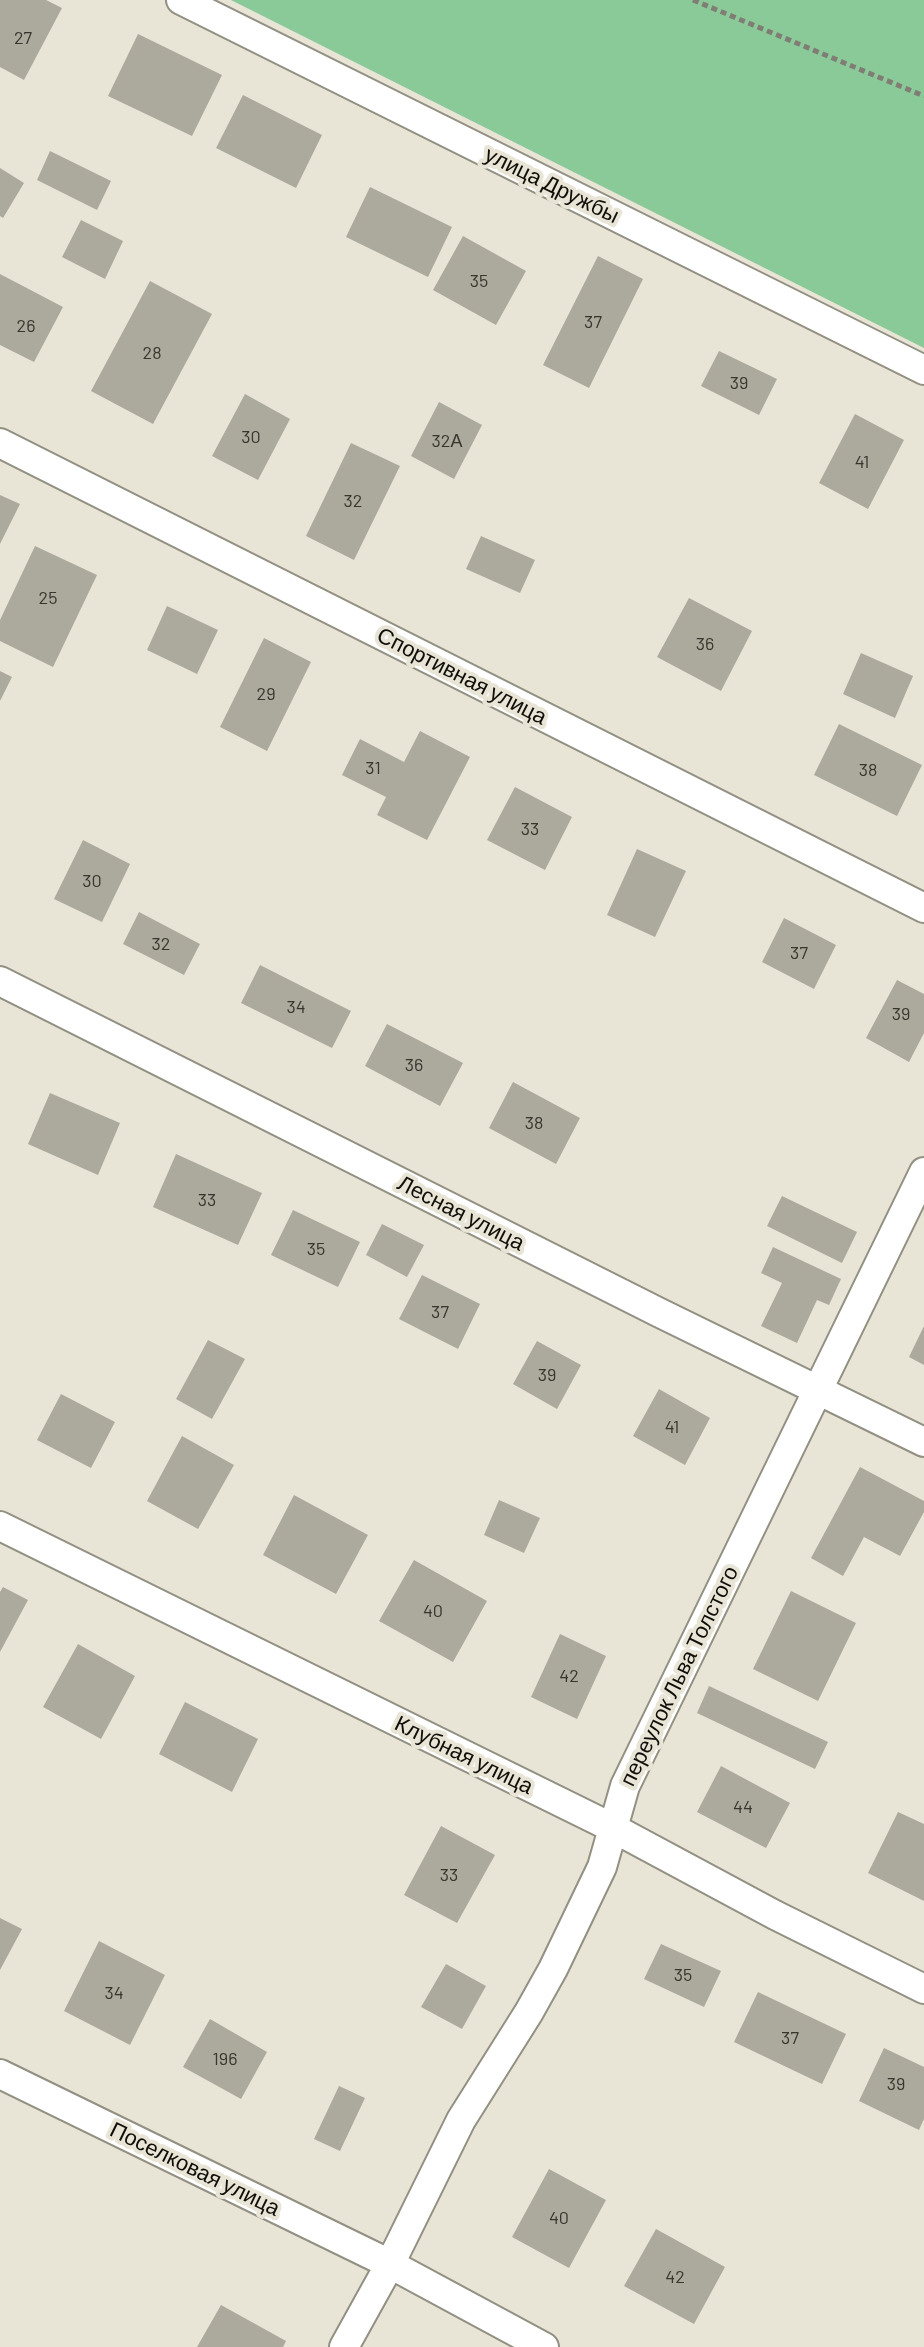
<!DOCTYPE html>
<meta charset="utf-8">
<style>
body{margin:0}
canvas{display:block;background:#e8e5d6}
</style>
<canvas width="924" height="2347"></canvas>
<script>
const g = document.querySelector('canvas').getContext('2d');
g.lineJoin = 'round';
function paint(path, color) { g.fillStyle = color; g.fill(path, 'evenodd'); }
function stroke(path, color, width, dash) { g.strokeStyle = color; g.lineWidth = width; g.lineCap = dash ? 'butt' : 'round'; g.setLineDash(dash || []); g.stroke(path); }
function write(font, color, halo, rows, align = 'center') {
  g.font = font + ' Barlow,sans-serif'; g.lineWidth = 8; g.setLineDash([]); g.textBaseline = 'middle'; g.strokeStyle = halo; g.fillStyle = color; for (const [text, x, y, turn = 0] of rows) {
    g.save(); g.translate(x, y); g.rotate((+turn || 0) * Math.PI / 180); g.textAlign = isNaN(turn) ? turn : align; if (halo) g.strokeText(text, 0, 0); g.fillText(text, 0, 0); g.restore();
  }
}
const green = new Path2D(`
 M 231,0 L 924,0 L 924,348 Z`);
const building = new Path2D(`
 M 0,0 L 46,0 L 62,8 L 24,80 L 0,67 Z
 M 138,34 L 222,75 L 192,136 L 108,96 Z
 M 243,95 L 322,135 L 296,188 L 216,148 Z
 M 50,151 L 111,181 L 97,210 L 37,180 Z
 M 0,168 L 24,183 L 3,218 L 0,216 Z
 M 370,187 L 452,227 L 428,277 L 346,237 Z
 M 81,220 L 123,241 L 105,279 L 62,257 Z
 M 463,236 L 526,271 L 496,325 L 433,290 Z
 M 598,256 L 643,279 L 589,388 L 543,365 Z
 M 0,274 L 63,307 L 34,362 L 0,345 Z
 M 150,281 L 212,314 L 153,424 L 91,391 Z
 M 719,351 L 777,379 L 759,415 L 701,386 Z
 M 245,394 L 290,419 L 258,480 L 212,456 Z
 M 439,402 L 482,425 L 454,479 L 411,456 Z
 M 855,414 L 904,440 L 868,509 L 819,483 Z
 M 351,443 L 400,466 L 354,560 L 306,536 Z
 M 0,495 L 20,504 L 0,544 Z
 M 481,536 L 535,560 L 520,593 L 466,569 Z
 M 35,546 L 97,575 L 53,667 L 0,641 L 0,620 Z
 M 689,598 L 752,631 L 721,691 L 657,657 Z
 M 167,606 L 218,630 L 197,674 L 147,650 Z
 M 264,638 L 311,662 L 267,751 L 220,727 Z
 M 861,653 L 913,676 L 895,718 L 843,694 Z
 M 0,671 L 12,677 L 0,701 Z
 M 839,724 L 922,765 L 897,816 L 814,775 Z
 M 420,731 L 470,757 L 427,840 L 377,815 L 386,797 L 342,775 L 360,739 L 404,762 Z
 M 515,787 L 572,817 L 545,870 L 487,840 Z
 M 83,840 L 130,864 L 102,922 L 54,899 Z
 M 637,849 L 686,871 L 655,937 L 607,915 Z
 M 139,912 L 200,944 L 184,975 L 123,944 Z
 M 784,918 L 836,945 L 814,989 L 762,962 Z
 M 260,965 L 351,1011 L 332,1048 L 241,1003 Z
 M 897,980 L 924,994 L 924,1033 L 909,1062 L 866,1038 Z
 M 387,1024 L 463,1063 L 440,1106 L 365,1066 Z
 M 513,1082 L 580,1118 L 556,1164 L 489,1128 Z
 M 50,1093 L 120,1123 L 98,1175 L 28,1144 Z
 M 176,1154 L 262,1193 L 238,1245 L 153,1207 Z
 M 782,1196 L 857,1232 L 842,1263 L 767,1226 Z
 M 293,1210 L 360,1242 L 338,1287 L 271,1255 Z
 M 382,1224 L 424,1245 L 407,1277 L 366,1255 Z
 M 773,1247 L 841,1279 L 829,1305 L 817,1300 L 797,1343 L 761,1326 L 782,1283 L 761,1273 Z
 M 422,1275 L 480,1304 L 458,1349 L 399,1319 Z
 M 924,1326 L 924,1365 L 909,1357 Z
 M 208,1340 L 245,1359 L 212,1419 L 176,1399 Z
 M 537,1341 L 581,1365 L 557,1409 L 513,1384 Z
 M 659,1389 L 710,1418 L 685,1465 L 633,1436 Z
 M 61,1394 L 115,1422 L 91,1468 L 37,1440 Z
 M 182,1436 L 234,1465 L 198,1529 L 147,1501 Z
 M 860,1467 L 924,1501 L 924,1512 L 900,1556 L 864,1537 L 843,1576 L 811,1558 Z
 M 294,1495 L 368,1535 L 336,1594 L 263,1555 Z
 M 499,1500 L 540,1518 L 524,1553 L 484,1535 Z
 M 414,1560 L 487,1601 L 453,1662 L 379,1621 Z
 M 3,1587 L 28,1600 L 0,1652 L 0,1592 Z
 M 791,1591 L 856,1623 L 818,1701 L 753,1669 Z
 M 560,1634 L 606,1656 L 577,1719 L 531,1697 Z
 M 78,1644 L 135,1676 L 101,1739 L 43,1707 Z
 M 709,1686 L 828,1742 L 815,1769 L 697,1713 Z
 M 185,1702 L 258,1739 L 232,1792 L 159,1754 Z
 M 721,1766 L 790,1803 L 766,1848 L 697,1812 Z
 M 898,1812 L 924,1824 L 924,1901 L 868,1873 Z
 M 441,1826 L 495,1855 L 457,1923 L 404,1895 Z
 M 0,1918 L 22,1929 L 0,1970 Z
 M 99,1941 L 165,1975 L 130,2045 L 64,2011 Z
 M 661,1944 L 721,1971 L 704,2007 L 644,1979 Z
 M 446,1964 L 486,1986 L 462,2029 L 421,2007 Z
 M 758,1992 L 846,2034 L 822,2084 L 734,2042 Z
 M 210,2019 L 267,2052 L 241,2099 L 183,2067 Z
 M 884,2048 L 924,2067 L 924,2119 L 919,2130 L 859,2101 Z
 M 339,2086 L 365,2098 L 340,2151 L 314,2139 Z
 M 549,2169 L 606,2200 L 569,2268 L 512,2237 Z
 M 656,2229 L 725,2267 L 694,2324 L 624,2286 Z
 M 221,2305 L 286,2341 L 283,2347 L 197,2347 Z`);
const path = new Path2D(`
 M 693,0 L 924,96`);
const minor = new Path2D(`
 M 181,0 L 924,370
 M 0,443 L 924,908
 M 0,981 L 660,1313 L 924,1442
 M 0,1526 L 613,1828 L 775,1915 L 924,1989
 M 0,2074 L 390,2264 L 544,2347
 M 344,2347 L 390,2264 L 461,2120 L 529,2012 L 553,1969 L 602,1867 L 625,1786 L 924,1172`);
const numberNames = [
 ["27",23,38],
 ["35",479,281],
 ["37",593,322],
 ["26",26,326],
 ["28",152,353],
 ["39",739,383],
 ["30",251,437],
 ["32А",447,441],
 ["41",862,462],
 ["32",353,501],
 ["25",48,598],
 ["36",705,644],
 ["29",266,694],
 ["31",373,768],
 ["38",868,770],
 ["33",530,829],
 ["30",92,881],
 ["32",161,944],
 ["37",799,953],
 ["34",296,1007],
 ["39",901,1014],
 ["36",414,1065],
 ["38",534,1123],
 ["33",207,1200],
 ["35",316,1249],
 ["37",440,1312],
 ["39",547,1375],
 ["41",672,1427],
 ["40",433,1611],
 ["42",569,1676],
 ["44",743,1807],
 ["33",449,1875],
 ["35",683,1975],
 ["34",114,1993],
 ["37",790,2038],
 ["196",225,2059],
 ["39",896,2084],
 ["40",559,2218],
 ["42",675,2277]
];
const streetNames = [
 ["улица Дружбы",552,185,26],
 ["Спортивная улица",462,676,27],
 ["Лесная улица",461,1213,27],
 ["переулок Льва Толстого",679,1676,-64],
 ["Клубная улица",464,1755,26],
 ["Поселковая улица",195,2169,26]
];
paint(green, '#8aca99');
paint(building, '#acaa9c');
stroke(minor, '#929082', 32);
stroke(path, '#807e74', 5, [6, 4]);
stroke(minor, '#fff', 28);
write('18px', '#36352e', null, numberNames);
write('22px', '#0f0e09', '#e8e5d6', streetNames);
</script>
